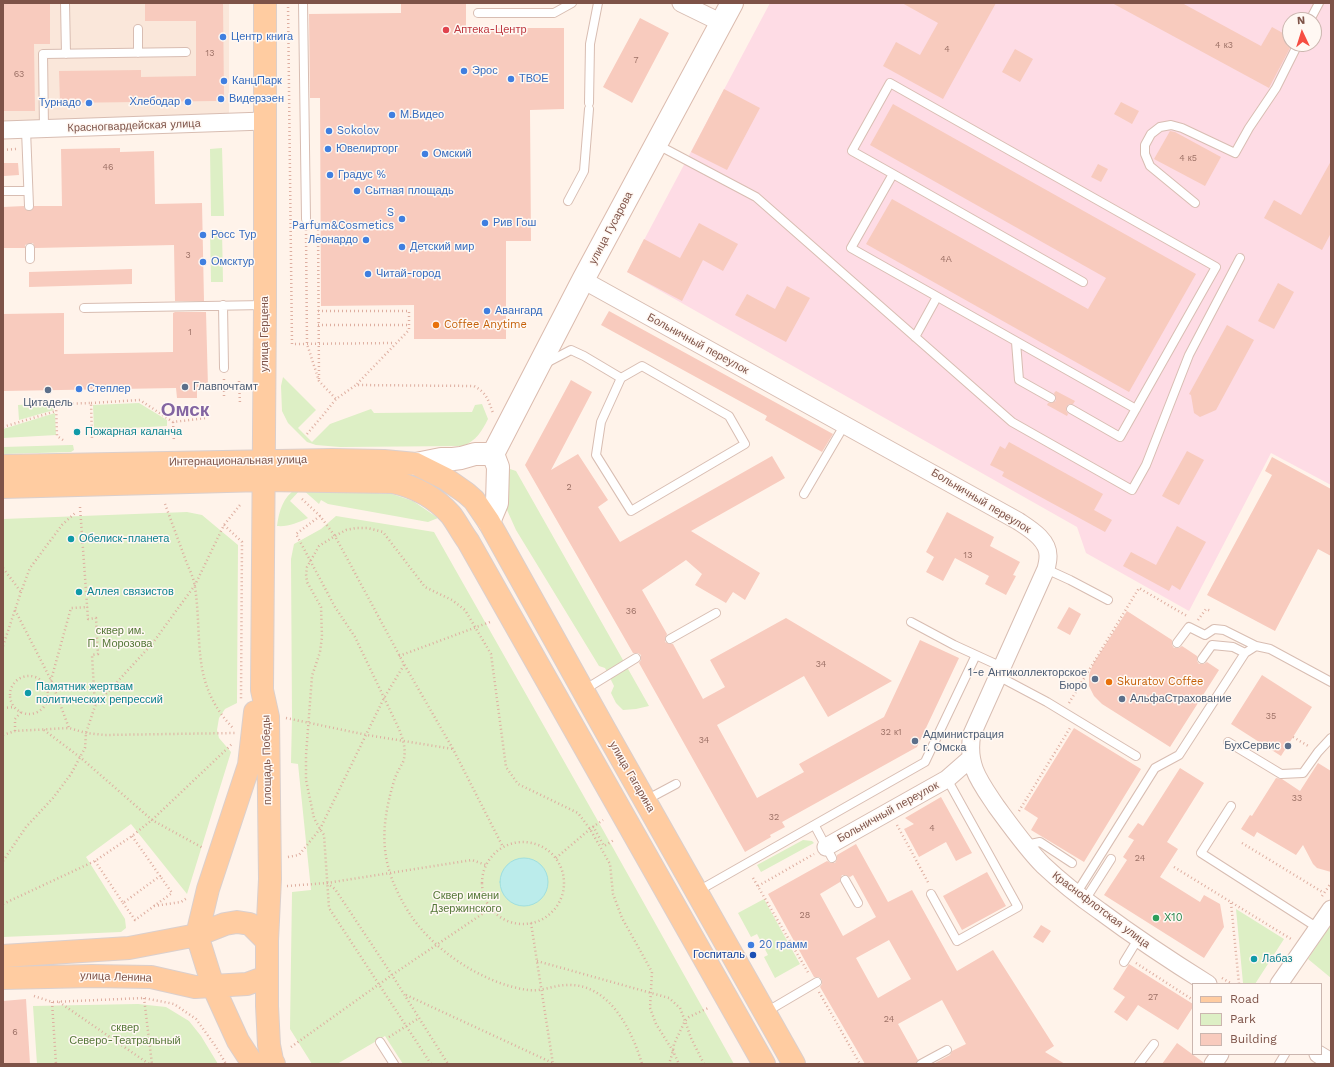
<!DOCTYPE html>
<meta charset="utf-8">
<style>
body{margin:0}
#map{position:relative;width:1334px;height:1067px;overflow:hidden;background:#fff3ea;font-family:"Work Sans",sans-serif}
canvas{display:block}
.frame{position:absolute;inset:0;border:4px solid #7e5348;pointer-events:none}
.legend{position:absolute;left:1192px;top:983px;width:130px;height:72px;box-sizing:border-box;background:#fff8f3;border:1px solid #cbb6af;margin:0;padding:5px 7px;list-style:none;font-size:12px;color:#7e5348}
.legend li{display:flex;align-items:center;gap:8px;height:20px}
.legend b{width:20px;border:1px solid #cbb6af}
.north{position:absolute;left:1282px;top:12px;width:40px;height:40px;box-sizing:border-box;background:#fff8f3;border:1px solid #cbb6af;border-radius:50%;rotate:356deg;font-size:11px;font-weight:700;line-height:16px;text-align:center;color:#7e5348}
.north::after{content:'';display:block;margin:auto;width:14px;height:18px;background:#f64d42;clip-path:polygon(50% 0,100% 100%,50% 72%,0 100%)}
</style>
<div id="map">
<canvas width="1334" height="1067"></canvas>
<div class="frame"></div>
<ul class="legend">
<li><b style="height:5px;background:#ffcca1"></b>Road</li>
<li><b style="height:11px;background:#ddefc5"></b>Park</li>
<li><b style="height:11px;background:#f8cbbe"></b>Building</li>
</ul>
<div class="north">N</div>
</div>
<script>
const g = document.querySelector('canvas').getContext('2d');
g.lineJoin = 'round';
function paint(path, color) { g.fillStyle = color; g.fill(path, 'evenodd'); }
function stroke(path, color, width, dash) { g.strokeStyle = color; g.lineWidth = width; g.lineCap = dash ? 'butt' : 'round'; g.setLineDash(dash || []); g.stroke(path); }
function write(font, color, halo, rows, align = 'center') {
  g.font = font + ' "Work Sans",sans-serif'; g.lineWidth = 3; g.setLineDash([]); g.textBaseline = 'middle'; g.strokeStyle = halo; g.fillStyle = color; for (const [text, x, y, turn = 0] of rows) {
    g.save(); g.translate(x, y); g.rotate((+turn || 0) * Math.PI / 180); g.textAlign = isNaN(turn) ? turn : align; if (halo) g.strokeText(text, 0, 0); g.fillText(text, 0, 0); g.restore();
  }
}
const residential = new Path2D(`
 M 3,3 L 229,3 L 229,119 L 3,126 Z`);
const medical = new Path2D(`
 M 770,3 L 1331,3 L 1331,485 L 1271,453 L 1189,611 L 1086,553 L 1077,527 L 627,272 ZM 1290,20 L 1314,20 L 1314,44 L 1290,44 Z`);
const green = new Path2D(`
 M 222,148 L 224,216 L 211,216 L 210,149 Z
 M 210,230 L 222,230 L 223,282 L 211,282 Z
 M 283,377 L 316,410 L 298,428 L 312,442 L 330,424 L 371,409 L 374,413 L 472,412 L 475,405 L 482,404 L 488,419 C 482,431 476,441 463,446 L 340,447 L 316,445 L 307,442 L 288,423 L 282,411 L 281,386 Z
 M 54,403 L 54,410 L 19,420 L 18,405 Z
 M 139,403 L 167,420 L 167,426 L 94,430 L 93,405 Z
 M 55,413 L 56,435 L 3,438 L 3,429 Z
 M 71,445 L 73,445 L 74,450 L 71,452 L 3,454 L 3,447 Z
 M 504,467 L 516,471 L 649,706 L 636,709 L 623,710 L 616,703 L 611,693 L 614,686 L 605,668 L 599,666 L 516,530 L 507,510 Z
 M 296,489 L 301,489 L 290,501 L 308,518 C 297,523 288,527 277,526 C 279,511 283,497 296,489 Z
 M 302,489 L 392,494 L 413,501 L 438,518 L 428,522 L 328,504 L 321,500 L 319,504 Z
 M 187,512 L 202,515 L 238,545 L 237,703 L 225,709 L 219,718 L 217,730 L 219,738 L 231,752 L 187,894 L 131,824 L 86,857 L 125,919 L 126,928 L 121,932 L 3,937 L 3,519 Z
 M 336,516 L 434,532 L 603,830 L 734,1064 L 403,1064 L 385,1036 L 337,1064 L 312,1064 L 290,1029 L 292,892 L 311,890 L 298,764 L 291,763 L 292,717 L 291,559 L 294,544 L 321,529 Z
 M 803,840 L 812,841 L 814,843 L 761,872 L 757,865 Z
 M 764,899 L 800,964 L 775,978 L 764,957 L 768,955 L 757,934 L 751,937 L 738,913 Z
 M 1236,909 L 1284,939 L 1255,984 L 1243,983 Z
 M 1331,924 L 1331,978 L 1308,959 Z
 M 138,1004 L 166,1007 L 189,1021 L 201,1036 L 218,1064 L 37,1064 L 33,1006 Z`);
const water = new Path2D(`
 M500 882a24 24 0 1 1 48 0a24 24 0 1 1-48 0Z`);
const building = new Path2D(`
 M 3,3 L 50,3 L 50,44 L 34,44 L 35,111 L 3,111 Z
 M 145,3 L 223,3 L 224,96 L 221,99 L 216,101 L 60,103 L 59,71 L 141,70 L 141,77 L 196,76 L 196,21 L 145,21 Z
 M 401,3 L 466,3 L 466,28 L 564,28 L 564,109 L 530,110 L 531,241 L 506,241 L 506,339 L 414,339 L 414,305 L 321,306 L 320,98 L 310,98 L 309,14 L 401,13 Z
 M 902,3 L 996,3 L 943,99 L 883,66 L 896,42 L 920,55 L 938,23 Z
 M 1112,3 L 1182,3 L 1261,46 L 1272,27 L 1290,37 L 1290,48 L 1269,88 Z
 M 640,18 L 669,33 L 632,103 L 603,87 Z
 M 1015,49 L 1033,59 L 1020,82 L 1002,72 Z
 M 724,89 L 760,108 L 727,170 L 691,152 Z
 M 1121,102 L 1139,111 L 1132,124 L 1114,114 Z
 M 893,104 L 1196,274 L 1129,392 L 866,244 L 892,199 L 1088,309 L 1106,278 L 870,145 Z
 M 1170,131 L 1175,132 L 1221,157 L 1205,186 L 1154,159 Z
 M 120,148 L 120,152 L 154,151 L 155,204 L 202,203 L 204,301 L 175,301 L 174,245 L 35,248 L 33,243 L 30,243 L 25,245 L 25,248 L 3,248 L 3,207 L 24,206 L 25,209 L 29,211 L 32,210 L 34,206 L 62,206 L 61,149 Z
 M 1331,161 L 1331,233 L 1322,250 L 1264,218 L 1274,200 L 1301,215 Z
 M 4,163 L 18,163 L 19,175 L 4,176 Z
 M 1098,164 L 1108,169 L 1101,182 L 1091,177 Z
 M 699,223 L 738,244 L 723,271 L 703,260 L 682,301 L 627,272 L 644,239 L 680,258 Z
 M 132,269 L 132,284 L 29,287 L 29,272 Z
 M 1278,283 L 1294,292 L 1274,329 L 1258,321 Z
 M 787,286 L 810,298 L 786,342 L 735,315 L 747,294 L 775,309 Z
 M 609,311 L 833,434 L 822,452 L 765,420 L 767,416 L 601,325 Z
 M 175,312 L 206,312 L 208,387 L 197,387 L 197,398 L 177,398 L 176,388 L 3,391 L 3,314 L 64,313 L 64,354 L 173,352 L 173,313 Z
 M 1227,325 L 1254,340 L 1216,410 L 1200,417 L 1194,413 L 1191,395 L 1189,394 Z
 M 571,380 L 592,392 L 551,470 L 578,454 L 608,500 L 598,507 L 620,542 L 772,456 L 785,478 L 691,531 L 760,573 L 745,600 L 733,592 L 726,603 L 695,585 L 702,574 L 686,560 L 642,590 L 667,634 L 665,639 L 665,642 L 670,644 L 673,644 L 703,699 L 725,687 L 710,660 L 786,618 L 892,681 L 828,717 L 804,676 L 717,725 L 757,798 L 804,772 L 799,764 L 884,717 L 920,640 L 959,658 L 917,747 L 782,822 L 785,827 L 770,835 L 771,837 L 745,852 L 639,663 L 641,660 L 641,655 L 638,653 L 633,653 L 525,465 Z
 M 1056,391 L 1075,401 L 1073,404 L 1069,404 L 1066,407 L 1066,411 L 1068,414 L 1067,416 L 1047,405 L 1048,403 L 1051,403 L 1056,401 L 1056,398 L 1054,393 Z
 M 1009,442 L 1103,494 L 1094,510 L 1112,520 L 1105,532 L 1002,476 L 1004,472 L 990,465 L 1000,446 L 1005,449 Z
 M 1187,451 L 1204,460 L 1179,505 L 1162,496 Z
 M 1272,457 L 1331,489 L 1331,556 L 1318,549 L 1275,631 L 1207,595 L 1272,475 L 1265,471 Z
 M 947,512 L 994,537 L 990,546 L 1020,562 L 1013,575 L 1016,576 L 1006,595 L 985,584 L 989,576 L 955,558 L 943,581 L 926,572 L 934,557 L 926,552 Z
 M 1177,526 L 1206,542 L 1180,590 L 1172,585 L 1169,591 L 1123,566 L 1131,552 L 1156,565 Z
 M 1069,607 L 1081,614 L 1070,635 L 1057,628 Z
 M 1127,611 L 1172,640 L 1172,645 L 1174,648 L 1179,648 L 1182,646 L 1197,656 L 1197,661 L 1199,664 L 1204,664 L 1207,662 L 1219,670 L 1170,747 L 1102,704 L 1094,696 L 1089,686 L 1089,675 L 1093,664 Z
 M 1262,675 L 1312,707 L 1281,756 L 1231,724 Z
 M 1074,728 L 1141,769 L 1084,862 L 1031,830 L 1038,818 L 1024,809 Z
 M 1318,763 L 1331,771 L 1331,872 L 1317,868 L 1313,864 L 1303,845 L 1296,855 L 1257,832 L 1254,837 L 1241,829 L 1250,815 L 1252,816 L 1276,778 L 1282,779 L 1300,791 Z
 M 1180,768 L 1204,783 L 1167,842 L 1178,849 L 1160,877 L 1200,902 L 1204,895 L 1220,904 L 1224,927 L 1204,958 L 1104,895 L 1127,860 L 1123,857 L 1134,840 L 1128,837 L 1138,823 L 1143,826 Z
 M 941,797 L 972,853 L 956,861 L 946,842 L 919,857 L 904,829 L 914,824 L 905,818 Z
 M 856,844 L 888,902 L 912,890 L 957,971 L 993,950 L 1054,1046 L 1045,1052 L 1065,1064 L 933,1064 L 950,1055 L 952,1051 L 966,1044 L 942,1000 L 898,1024 L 918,1060 L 916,1064 L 865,1064 L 820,987 L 822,984 L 822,980 L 819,977 L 814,977 L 768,894 L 827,861 L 831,863 L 835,863 L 837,859 L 837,855 ZM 842,875 L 845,875 L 850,877 L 853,875 L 876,917 L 843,936 L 820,894 L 840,882 L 840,880 ZM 889,940 L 911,979 L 878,998 L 856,958 Z
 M 987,872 L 1006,906 L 962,930 L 943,896 Z
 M 1041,925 L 1051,931 L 1043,943 L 1033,937 Z
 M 1129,964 L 1193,1004 L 1193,1007 L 1178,1030 L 1138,1005 L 1127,1021 L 1114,1012 L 1125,997 L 1113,989 Z
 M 26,999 L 30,1064 L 3,1064 L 3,1001 Z
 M 1177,1043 L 1203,1062 L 1203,1064 L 1162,1064 Z`);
const path = new Path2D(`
 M 288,3 L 292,344 L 395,343
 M 3,150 L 16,149
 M 318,222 L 319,381
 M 306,230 L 307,344 L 319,381 L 336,399
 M 318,311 L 409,311 L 409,330 L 356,385
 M 318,325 L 409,325
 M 224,379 L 224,398
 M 239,381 L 240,404
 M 91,403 L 140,400 L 173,422 L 206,418
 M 173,422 L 174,442
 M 3,427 L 56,411
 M 307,434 L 324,414 L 336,399 L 356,385 L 474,386 C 487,393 488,400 493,413
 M 63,440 L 57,436 L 56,404 L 91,403 L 92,439
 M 302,499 L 320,516 L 335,536 L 404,664 L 453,749 L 503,847
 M 165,504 C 172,523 179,542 186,561 C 189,569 194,578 195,587 C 203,642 190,684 234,729
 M 80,507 L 88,619 L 96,618 L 98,654 L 92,655 L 95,706
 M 320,516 L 296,534 L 335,607 L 355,637 L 399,729 C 403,739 407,751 403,762 C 400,768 396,774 394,781 C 379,831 380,866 408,911 C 431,949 483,984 528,990 C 541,992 554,985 567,985 C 609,983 632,1030 642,1064
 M 224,525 L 242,542 L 241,700
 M 3,568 L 21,592
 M 15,610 L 51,680 L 69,728
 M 1198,620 L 1206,609 L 1211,611
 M 3,646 L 21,592 L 30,568 L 62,525 L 75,513
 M 399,656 L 490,622
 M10 695a19 19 0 1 1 38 0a19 19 0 1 1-38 0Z
 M 48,688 L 51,680 L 71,608 L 88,607
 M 1069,703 L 1139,588 L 1187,616
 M 3,708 L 15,707
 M 286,718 L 367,735 L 453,749
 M 44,730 L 81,758 L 152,820 L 203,848
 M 15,731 L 15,719 L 21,712
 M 3,735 L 15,731 L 69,728 L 86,733 L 105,735 L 235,733
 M 1293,737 L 1310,747
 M 1019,811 L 1070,728
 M 897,825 L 929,884
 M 593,826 L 604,846 L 614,840
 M482 883a41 41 0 1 1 82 0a41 41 0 1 1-82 0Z
 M 1242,843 L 1324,893
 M 288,857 L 299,855 L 320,829 L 384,698 L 404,665
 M 556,858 L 590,829 L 603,820
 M 3,861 L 26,827 L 53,798 L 71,774 L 85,748 L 86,733 L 95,706 L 152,644 L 195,585 L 224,525 L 240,505
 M 95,861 L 123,903 L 160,876 L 132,836
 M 1174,867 L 1291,939
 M 753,878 L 809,974
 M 327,883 L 335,889 L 392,975 L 448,1064
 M 287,886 L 327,883 L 472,860 L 486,865
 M 758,886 L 814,854
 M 1322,896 L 1331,883
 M 123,903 L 135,920 L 172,893 L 160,876
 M 1231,903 L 1239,984
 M 3,904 L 95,861 L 132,836 L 152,820 L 233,743
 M 154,906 L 181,902 L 187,898
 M 531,923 L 553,1064
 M 537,961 L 669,998 L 680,1008 L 685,1021 L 674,1044 L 673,1051 L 669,1064
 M 1136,963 L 1193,1000
 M 1222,978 L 1232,984
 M 819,992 L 860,1064
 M 406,995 L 555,1064
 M 34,996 L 52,1002 L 144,998 L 174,1004 L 196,1019 L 216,1047 L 226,1064
 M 144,998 L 152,1064
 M 52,1002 L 56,1064
 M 59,1002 L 149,1064
 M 389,1037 L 419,1018
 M 291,1047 L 392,975 L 491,908
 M 431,1064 L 329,908 L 324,835 L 320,829 L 314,818 L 306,780 L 306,755 L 312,676 L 320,652 L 322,637 L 321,607 L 307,582 L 306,574 L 307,567 L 319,546 L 335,536 L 346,530 L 356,528 L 368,528 L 383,532 L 425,587 L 452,600 L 465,610 L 491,654 L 506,767 L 518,784 L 578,813 L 590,829 L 610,864 L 613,894 L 622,918 L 652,972 L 650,1008 L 656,1024 L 673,1051 L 679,1064
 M 704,1064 L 691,1038 L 685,1021 L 689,1017 L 708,1008`);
const service = new Path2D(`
 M 65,3 L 66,54
 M 303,3 L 306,219
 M 478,13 L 554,13 L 572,3
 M 1310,20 L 1319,3
 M 138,29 L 138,53
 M 589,103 L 590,44 L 598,3
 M 44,129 L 43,54 L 186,52
 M 26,130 L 29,206
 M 656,144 L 756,197 L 1012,422 L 1132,490 L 1146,465 L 1189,355 L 1240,258
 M 893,174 L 1083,282
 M 3,191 L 28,191
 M 568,201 L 584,171 L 589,109
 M 1195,203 L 1150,166 L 1145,154 L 1145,145 L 1151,134 L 1160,127 L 1171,125 L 1182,128 L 1235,153 L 1249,128 L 1276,88 L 1298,44
 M 30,248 L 30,259
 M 223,305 L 224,368
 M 84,308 L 265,305
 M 915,337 L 937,297
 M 1016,342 L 1019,380 L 1051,398
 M 546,363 L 571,350 L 584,356 L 621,378 L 642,366 L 729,416 L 745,444 L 631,511 L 596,455 L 601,422 L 621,378
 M 1071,409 L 1120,437 L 1216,267 L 890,83 L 852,151 L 893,174 L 851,248 L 1136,409
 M 804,494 L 845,424
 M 1046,569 L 1070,580 L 1108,600
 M 911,622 L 954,645 L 1002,667
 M 670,639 L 716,613
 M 1177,643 L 1189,627 L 1205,635 L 1214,629 L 1224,630 L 1256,646
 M 1202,659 L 1212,645 L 1233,647 L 1245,653
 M 998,676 L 1047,702 L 1136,756
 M 584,690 L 636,658
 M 1228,742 L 1281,774 L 1303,773 L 1318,752 L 1331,738
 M 646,800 L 676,784
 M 1231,806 L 1201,853 L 1318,928
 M 815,826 L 832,858
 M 1026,845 L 1040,842 L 1072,863
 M 845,880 L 858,903
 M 698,891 L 925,762 L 976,655
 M 931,894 L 957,941 L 1018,907 L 947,779
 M 1076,894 L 1155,768 L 1179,755 L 1245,653 L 1256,646 L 1270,649 L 1331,682
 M 1085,900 L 1111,859
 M 1124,962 L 1138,939
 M 766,1012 L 817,982
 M 380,1042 L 394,1064
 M 921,1064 L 947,1050
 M 1139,1064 L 1154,1044
 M 1279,1064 L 1285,1054`);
const minor = new Path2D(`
 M 681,3 L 722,23
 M 3,130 L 264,121
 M 583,280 L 1018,521 C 1030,529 1049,540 1048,557 C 1048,561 1047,565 1046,569 L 972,734 C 966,765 980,782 996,806 C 1010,825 1027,849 1043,865 C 1061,882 1080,897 1100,911 C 1135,937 1171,961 1208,984
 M 826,847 L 947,779 L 971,758
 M 1279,984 L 1331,909
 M 1318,1054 L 1331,1062
 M 1213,1064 L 1220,1054`);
const secondary = new Path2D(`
 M 493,454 L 583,280 L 732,3
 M 416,464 L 441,459 L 453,459 L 461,458 L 475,454 L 493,454
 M 489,522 L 497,503 L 498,467 L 493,454`);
const primary = new Path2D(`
 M 265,3 L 265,305 L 262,690 L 268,717 L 270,879 L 267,941 L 267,1006 L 269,1045 L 272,1060 L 274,1064
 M 3,466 L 332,460 L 384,461 L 416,464 L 446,479 L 466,493 L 474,500 L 489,522 L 604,728 L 794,1064
 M 3,487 L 264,480 L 393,482 C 416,487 435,497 451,515 C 457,523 462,533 468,541 L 764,1064
 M 3,956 L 129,948 L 197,935 L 225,924 L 237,922 L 250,924 L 267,941
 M 3,978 L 92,976 L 151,977 L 195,987 L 247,984 L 266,977
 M 253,1064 L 238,1041 L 213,986 L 197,935 L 208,889 L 249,765 L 255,712`);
const markers = [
 [446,30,4,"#e0444e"],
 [223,37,4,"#3f7fe0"],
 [464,71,4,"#3f7fe0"],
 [511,79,4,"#3f7fe0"],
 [224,81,4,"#3f7fe0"],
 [221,99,4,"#3f7fe0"],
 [188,102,4,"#3f7fe0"],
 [89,103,4,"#3f7fe0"],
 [392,115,4,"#3f7fe0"],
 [329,131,4,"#3f7fe0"],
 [328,149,4,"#3f7fe0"],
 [425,154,4,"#3f7fe0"],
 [330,175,4,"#3f7fe0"],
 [357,191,4,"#3f7fe0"],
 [402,219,4,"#3f7fe0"],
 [485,223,4,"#3f7fe0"],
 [203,235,4,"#3f7fe0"],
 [366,240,4,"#3f7fe0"],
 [402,247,4,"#3f7fe0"],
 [203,262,4,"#3f7fe0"],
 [368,274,4,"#3f7fe0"],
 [487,311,4,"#3f7fe0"],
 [436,325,4,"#e8710a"],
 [185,387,4,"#5c6f8a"],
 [79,389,4,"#3f7fe0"],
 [48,390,4,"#5c6f8a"],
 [77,432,4,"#0f9aa8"],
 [71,539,4,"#0f9aa8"],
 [79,592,4,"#0f9aa8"],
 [1095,679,4,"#5c6f8a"],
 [1109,682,4,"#e8710a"],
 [28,693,4,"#0f9aa8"],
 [1122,699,4,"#5c6f8a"],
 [915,741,4,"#5c6f8a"],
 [1288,746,4,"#5c6f8a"],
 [1156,918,4,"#2e9e5b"],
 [751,945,4,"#3f7fe0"],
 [753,955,4,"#1a4fb4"],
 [1254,959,4,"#0f9aa8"]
];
const numberNames = [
 ["4 к3",1224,45],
 ["4",947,49],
 ["13",210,53],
 ["7",636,60],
 ["63",19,74],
 ["4 к5",1188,158],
 ["46",108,167],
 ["3",188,255],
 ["4А",946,259],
 ["1",190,332],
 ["2",569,487],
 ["13",968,555],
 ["36",631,611],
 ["34",821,664],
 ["35",1271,716],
 ["32 к1",891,732],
 ["34",704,740],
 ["33",1297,798],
 ["32",774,817],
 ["4",932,828],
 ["24",1140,858],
 ["28",805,915],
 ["27",1153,997],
 ["24",889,1019],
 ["6",15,1032]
];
const healthNames = [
 ["Аптека-Центр",454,30]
];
const shopNames = [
 ["Центр книга",231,37],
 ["Эрос",472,71],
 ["ТВОЕ",519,79],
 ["КанцПарк",232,81],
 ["Видерзэен",229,99],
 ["Хлебодар",180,102,"right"],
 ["Турнадо",81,103,"right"],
 ["М.Видео",400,115],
 ["Sokolov",337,131],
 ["Ювелирторг",336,149],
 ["Омский",433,154],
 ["Градус %",338,175],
 ["Сытная площадь",365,191],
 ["S",394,213,"right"],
 ["Parfum&Cosmetics",394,226,"right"],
 ["Рив Гош",493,223],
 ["Росс Тур",211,235],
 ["Леонардо",358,240,"right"],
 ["Детский мир",410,247],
 ["Омсктур",211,262],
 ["Читай-город",376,274],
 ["Авангард",495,311],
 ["Степлер",87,389],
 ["20 грамм",759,945]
];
const streetNames = [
 ["Красногвардейская улица",134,126,-2],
 ["улица Гусарова",611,228,-62],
 ["улица Герцена",265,334,-90],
 ["Больничный переулок",698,344,29],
 ["Интернациональная улица",238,461,-1],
 ["Больничный переулок",981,501,31],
 ["площадь Победы",267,760,-91],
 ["улица Гагарина",632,777,60],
 ["Больничный переулок",888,812,-29],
 ["Краснофлотская улица",1101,910,37],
 ["улица Ленина",116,977,2]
];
const foodNames = [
 ["Coffee Anytime",444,325],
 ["Skuratov Coffee",1117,682]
];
const serviceNames = [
 ["Главпочтамт",193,387],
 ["Цитадель",48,403,"center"],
 ["1-е Антиколлекторское",1087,673,"right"],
 ["Бюро",1087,686,"right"],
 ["АльфаСтрахование",1130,699],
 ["Администрация",923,735],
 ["г. Омска",923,748],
 ["БухСервис",1280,746,"right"]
];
const cultureNames = [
 ["Пожарная каланча",85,432],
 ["Обелиск-планета",79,539],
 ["Аллея связистов",87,592],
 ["Памятник жертвам",36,687],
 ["политических репрессий",36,700],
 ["Лабаз",1262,959]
];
const parkNames = [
 ["сквер им.",120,631],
 ["П. Морозова",120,644],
 ["Сквер имени",466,896],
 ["Дзержинского",466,909],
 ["сквер",125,1028],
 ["Северо-Театральный",125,1041]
];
const leisureNames = [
 ["Х10",1164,918]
];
const transitNames = [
 ["Госпиталь",745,955]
];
const townNames = [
 ["Омск",185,410]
];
paint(residential, '#fae7da');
paint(medical, '#fedce5');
paint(green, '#ddefc5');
paint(water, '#bbeceb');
stroke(water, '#9fdfdf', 1);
paint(building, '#f8cbbe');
stroke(service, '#d8bdb2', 10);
stroke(minor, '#d8bdb2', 19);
stroke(secondary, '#dbbbae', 24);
stroke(primary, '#dbcfcc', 24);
stroke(path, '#deaea0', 2.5, [1, 3]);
stroke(service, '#fff', 8);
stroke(minor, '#fff', 17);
stroke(secondary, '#fff', 22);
stroke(primary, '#ffcca1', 22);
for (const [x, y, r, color] of markers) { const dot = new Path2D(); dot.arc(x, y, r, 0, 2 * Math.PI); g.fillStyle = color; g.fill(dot); stroke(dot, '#fff8f3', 1.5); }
write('9px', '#9c7166', null, numberNames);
write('11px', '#be3a42', '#fff8f3', healthNames, 'left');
write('11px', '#366cbe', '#fff8f3', shopNames, 'left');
write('11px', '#7e5348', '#fff8f3', streetNames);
write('11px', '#c56008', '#fff8f3', foodNames, 'left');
write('11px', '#4e5e75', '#fff8f3', serviceNames, 'left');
write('11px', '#0d838f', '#fff8f3', cultureNames, 'left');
write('11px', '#567839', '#fff8f3', parkNames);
write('11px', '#27864d', '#fff8f3', leisureNames, 'left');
write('11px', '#164399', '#fff8f3', transitNames, 'right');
write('bold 19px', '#8365a1', '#fff8f3', townNames);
</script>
